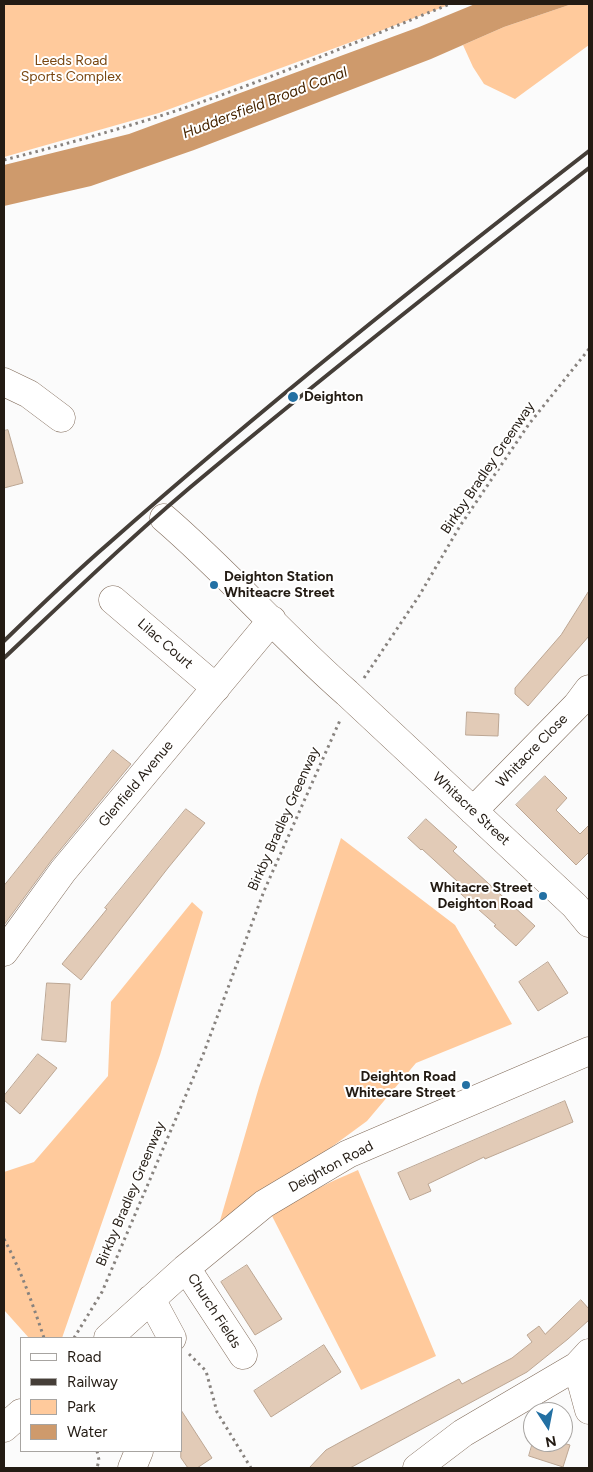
<!DOCTYPE html>
<style>
body{margin:0}
#map{position:relative;width:593px;height:1472px;overflow:hidden;background:#fbfbfb;font-family:Figtree,sans-serif}
canvas{display:block}
.frame{position:absolute;inset:0;border:5px solid #231b13;pointer-events:none}
.legend{position:absolute;left:20px;top:1337px;width:162px;height:115px;box-sizing:border-box;background:#fff;border:1px solid #a7a4a1;margin:0;padding:6px 9px;list-style:none;font-size:15px;color:#231b13}
.legend li{display:flex;align-items:center;gap:10px;height:25px}
.legend b{width:25px;border:1px solid #a7a4a1}
.north{position:absolute;left:523px;top:1402px;width:50px;height:50px;box-sizing:border-box;background:#fff;border:1px solid #a7a4a1;border-radius:50%;rotate:169deg;font-size:14px;font-weight:700;line-height:20px;text-align:center;color:#231b13}
.north::after{content:'';display:block;margin:auto;width:18px;height:22px;background:#2370a3;clip-path:polygon(50% 0,100% 100%,50% 72%,0 100%)}
</style>
<div id="map">
<canvas width="593" height="1472"></canvas>
<div class="frame"></div>
<ul class="legend">
<li><b style="height:6px;background:#fff"></b>Road</li>
<li><b style="height:6px;background:#453e38"></b>Railway</li>
<li><b style="height:14px;background:#ffca9c"></b>Park</li>
<li><b style="height:14px;background:#ce9a6c"></b>Water</li>
</ul>
<div class="north">N</div>
</div>
<script>
const g = document.querySelector('canvas').getContext('2d');
g.lineJoin = 'round';
function paint(path, color) { g.fillStyle = color; g.fill(path, 'evenodd'); }
function stroke(path, color, width, dash) { g.strokeStyle = color; g.lineWidth = width; g.lineCap = dash ? 'butt' : 'round'; g.setLineDash(dash || []); g.stroke(path); }
function write(font, color, halo, rows, align = 'center') {
  g.font = font + ' Figtree,sans-serif'; g.lineWidth = 4; g.setLineDash([]); g.textBaseline = 'middle'; g.strokeStyle = halo; g.fillStyle = color; for (const [text, x, y, turn = 0] of rows) {
    g.save(); g.translate(x, y); g.rotate((+turn || 0) * Math.PI / 180); g.textAlign = isNaN(turn) ? turn : align; if (halo) g.strokeText(text, 0, 0); g.fillText(text, 0, 0); g.restore();
  }
}
const green = new Path2D(`
 M 4,4 L 451,4 L 354,41 L 159,113 L 4,157 Z
 M 572,4 L 589,4 L 589,45 L 515,99 L 484,84 L 473,67 L 463,45 L 504,27 Z
 M 341,838 L 455,925 L 512,1024 L 416,1063 L 367,1121 L 217,1231 L 259,1087 Z
 M 192,902 L 203,912 L 160,1055 L 62,1338 L 29,1338 L 4,1310 L 4,1172 L 34,1162 L 108,1076 L 111,1002 Z
 M 358,1170 L 436,1356 L 361,1390 L 272,1216 C 299,1196 328,1183 358,1170 Z`);
const water = new Path2D(`
 M 475,4 L 572,4 L 504,27 L 431,59 L 194,150 L 91,186 L 4,206 L 4,165 L 129,134 L 419,27 Z`);
const building = new Path2D(`
 M 8,430 L 23,483 L 4,488 L 4,431 Z
 M 589,591 L 589,636 L 528,706 L 515,694 L 515,688 L 561,635 Z
 M 467,712 L 499,714 L 498,736 L 466,735 Z
 M 113,750 L 131,764 L 51,861 L 4,925 L 4,886 Z
 M 545,776 L 567,798 L 556,810 L 580,834 L 589,825 L 589,852 L 576,865 L 516,805 Z
 M 186,809 L 205,823 L 168,868 L 81,980 L 62,964 L 107,909 L 105,908 Z
 M 426,819 L 457,847 L 453,851 L 535,926 L 516,946 L 494,926 L 496,925 L 453,887 L 458,882 L 422,849 L 421,850 L 408,838 Z
 M 548,962 L 568,993 L 538,1011 L 519,982 Z
 M 47,983 L 70,984 L 66,1042 L 42,1040 Z
 M 38,1054 L 57,1068 L 20,1114 L 4,1100 L 4,1096 Z
 M 565,1101 L 573,1122 L 485,1159 L 484,1157 L 428,1184 L 431,1191 L 410,1200 L 398,1173 Z
 M 247,1265 L 282,1319 L 255,1335 L 221,1282 Z
 M 581,1300 L 589,1309 L 589,1320 L 568,1339 L 527,1372 L 350,1468 L 309,1468 L 326,1450 L 346,1439 L 459,1379 L 462,1384 L 512,1358 L 532,1342 L 527,1335 L 539,1326 L 545,1334 Z
 M 324,1345 L 341,1372 L 271,1417 L 254,1391 Z
 M 181,1410 L 212,1458 L 197,1468 L 188,1468 L 181,1458 Z
 M 533,1442 L 560,1442 L 570,1445 L 563,1467 L 529,1456 Z`);
const path = new Path2D(`
 M 4,160 C 55,147 106,133 157,117 C 257,85 353,43 450,4
 M 364,678 L 419,596 L 460,526 L 529,424 L 589,349
 M 4,1239 C 21,1270 33,1305 44,1338
 M 74,1338 L 102,1292 L 203,1055 L 264,891 L 341,718
 M 189,1354 L 206,1371 L 217,1412 L 251,1468
 M 97,1451 L 99,1460 L 97,1468`);
const minor = new Path2D(`
 M 4,382 L 29,394 L 61,418
 M 164,518 C 228,573 283,637 347,693 L 575,906 L 589,923
 M 113,600 L 216,688
 M 473,811 L 577,705 L 589,689
 M 4,952 L 63,871 L 272,620
 M 186,1268 L 243,1355
 M 151,1299 L 172,1338
 M 108,1338 L 186,1268 L 264,1204 L 348,1154 L 589,1051
 M 577,1366 L 589,1410
 M 4,1428 L 21,1413
 M 132,1468 L 139,1451
 M 417,1468 L 463,1433 L 577,1366 L 589,1353`);
const rail = new Path2D(`
 M 4,641 C 38,608 72,575 108,544 C 263,407 425,278 589,151
 M 4,658 C 72,594 139,529 211,470 C 335,367 462,267 589,168`);
const markers = [
 [293,397,6,"#2370a3"],
 [214,585,5,"#2370a3"],
 [543,896,5,"#2370a3"],
 [466,1085,5,"#2370a3"]
];
const parkNames = [
 ["Leeds Road",71,61],
 ["Sports Complex",71,77]
];
const poiNames = [
 ["Deighton",304,397],
 ["Deighton Station",224,577],
 ["Whiteacre Street",224,593],
 ["Whitacre Street",533,888,"right"],
 ["Deighton Road",533,904,"right"],
 ["Deighton Road",456,1077,"right"],
 ["Whitecare Street",456,1093,"right"]
];
const streetNames = [
 ["Birkby Bradley Greenway",488,468,-56],
 ["Lilac Court",165,644,41],
 ["Whitacre Close",532,751,-46],
 ["Glenfield Avenue",136,784,-50],
 ["Whitacre Street",471,809,43],
 ["Birkby Bradley Greenway",284,819,-66],
 ["Deighton Road",331,1167,-28],
 ["Birkby Bradley Greenway",131,1194,-67],
 ["Church Fields",214,1311,57]
];
const waterNames = [
 ["Huddersfield Broad Canal",265,103,-21]
];
paint(green, '#ffca9c');
paint(water, '#ce9a6c');
paint(building, '#e2cbb7');
stroke(building, '#bca693', 1);
stroke(minor, '#806b5a', 29);
stroke(path, '#87827e', 3, [2.5, 4]);
stroke(minor, '#fff', 28);
stroke(rail, '#453e38', 4);
for (const [x, y, r, color] of markers) { const dot = new Path2D(); dot.arc(x, y, r, 0, 2 * Math.PI); g.fillStyle = color; g.fill(dot); stroke(dot, '#fff', 2); }
write('14px', '#794711', '#fff', parkNames);
write('bold 14px', '#231b13', '#fff', poiNames, 'left');
write('14px', '#231b13', '#fff', streetNames);
write('italic 15px', '#472500', '#fff', waterNames);
</script>
